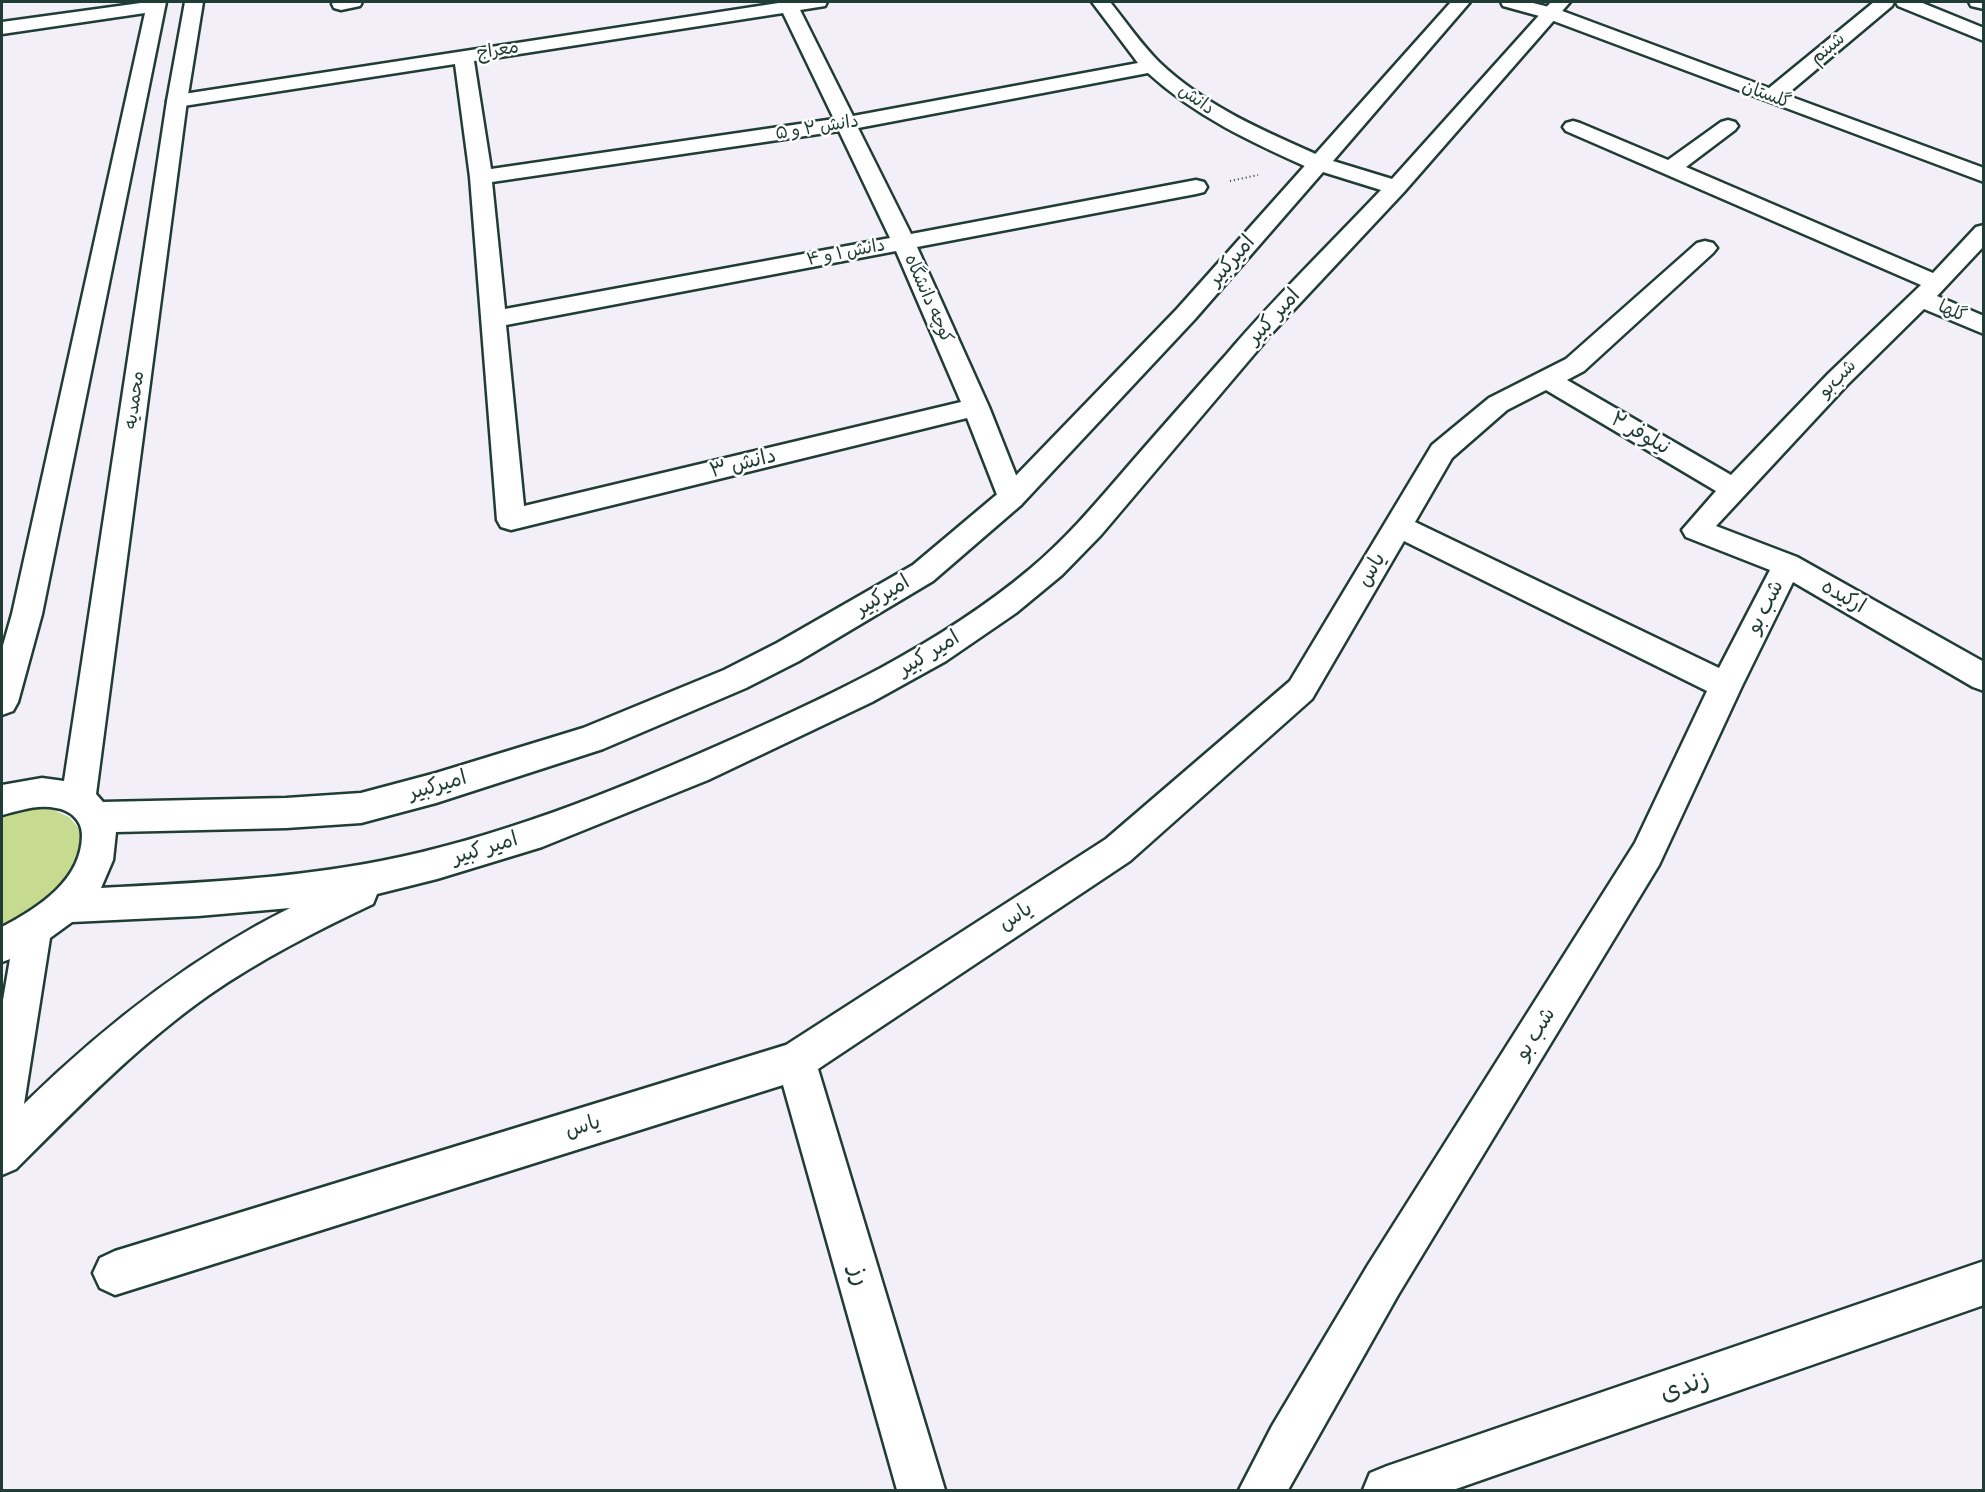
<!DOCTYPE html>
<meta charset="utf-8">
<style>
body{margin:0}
#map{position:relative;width:1985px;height:1492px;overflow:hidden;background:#f3eff8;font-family:Itim,sans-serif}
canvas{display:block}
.frame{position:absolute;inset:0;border:3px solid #1f3d34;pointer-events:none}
</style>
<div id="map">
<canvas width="1985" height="1492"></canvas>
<div class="frame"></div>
</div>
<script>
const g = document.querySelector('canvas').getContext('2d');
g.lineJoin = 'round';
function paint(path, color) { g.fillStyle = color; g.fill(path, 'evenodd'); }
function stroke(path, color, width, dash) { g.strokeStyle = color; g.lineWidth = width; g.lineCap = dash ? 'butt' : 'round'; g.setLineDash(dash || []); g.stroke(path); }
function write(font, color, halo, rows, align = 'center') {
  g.font = font + ' Itim,"Playpen Sans Arabic",sans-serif'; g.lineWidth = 5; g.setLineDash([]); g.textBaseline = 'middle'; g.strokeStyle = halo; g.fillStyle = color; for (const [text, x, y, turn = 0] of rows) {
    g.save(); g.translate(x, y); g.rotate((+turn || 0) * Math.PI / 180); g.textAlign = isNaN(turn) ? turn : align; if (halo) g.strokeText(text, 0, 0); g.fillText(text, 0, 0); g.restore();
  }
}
const green = new Path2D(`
 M 28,808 L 51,809 L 69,817 L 81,831 L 83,849 L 61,893 L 11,928 L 2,931 L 2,814 Z`);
const path = new Path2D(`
 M 1230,181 L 1258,175`);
const minor = new Path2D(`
 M 333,2 L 362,2 L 360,6 L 341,10 L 334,8 L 332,4 Z
 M 785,2 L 827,2 L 825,6 L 800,10 L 853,116 L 1138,63 L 1092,2 L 1110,2 C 1126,22 1141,44 1159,62 C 1206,107 1266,132 1325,158 L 1328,163 L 1325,168 L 1317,170 L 1309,168 C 1251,142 1195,116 1148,73 L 858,128 L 911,234 L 1196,180 L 1204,182 L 1207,187 L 1204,192 L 1196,194 L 917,247 L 989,407 L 1025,498 L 1021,505 L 1011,508 L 1001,505 L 967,418 L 511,530 L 501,527 L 497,520 L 470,177 L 455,64 L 177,107 L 170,105 L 167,101 L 170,97 L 177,95 ZM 783,13 L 834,119 L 491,169 L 474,61 ZM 839,131 L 890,238 L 505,309 L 492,182 ZM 896,251 L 961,402 L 524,506 L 506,325 Z
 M 1501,2 L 1529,2 L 1557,9 L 1769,88 L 1874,2 L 1894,2 L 1892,6 L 1786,95 L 1984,168 L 1984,182 L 1543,17 L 1503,6 Z
 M 1896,2 L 1920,2 L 1984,28 L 1984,41 L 1898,6 Z
 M 1969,2 L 1984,2 L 1984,9 L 1971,6 Z
 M 1728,120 L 1735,122 L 1738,126 L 1735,130 L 1686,167 L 1933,273 L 1976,227 L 1984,225 L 1984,246 L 1937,296 L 1984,316 L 1984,334 L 1924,309 L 1847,385 L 1716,526 L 1797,557 L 1984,662 L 1984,691 L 1973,687 L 1793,582 L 1742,686 L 1659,865 L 1398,1295 L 1288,1490 L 1239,1490 L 1272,1426 L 1368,1265 L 1635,843 L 1707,691 L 1404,541 L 1312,699 L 1130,861 L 818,1069 L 945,1490 L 897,1490 L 783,1085 L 115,1295 L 100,1288 L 93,1273 L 100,1258 L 115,1251 L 786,1045 L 1106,839 L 1290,681 L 1432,445 L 1489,398 L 1566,359 L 1697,243 L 1705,241 L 1713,243 L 1717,248 L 1713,253 L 1584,371 L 1567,380 L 1731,475 L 1829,373 L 1921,285 L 1566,131 L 1563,127 L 1566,123 L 1573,121 L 1580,123 L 1668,160 L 1721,122 ZM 1546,390 L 1716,491 L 1682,530 L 1686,537 L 1770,570 L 1719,668 L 1415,522 L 1452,458 L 1507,410 Z
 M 1984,1261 L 1984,1305 L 1453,1490 L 1363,1490 L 1370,1473 L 1387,1466 Z`);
const tertiary = new Path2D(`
 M 148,2 L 166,2 L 42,614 L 18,702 L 13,711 L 2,715 L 2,649 L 12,614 L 145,13 L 2,34 L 2,22 Z
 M 185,2 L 203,2 L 187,101 L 96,794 L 103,802 L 286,798 L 361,793 L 436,773 L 583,728 L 724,670 L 777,643 L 913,565 L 1001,491 L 1177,309 L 1451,2 L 1470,2 L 1333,161 L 1392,179 L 1551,2 L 1570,2 L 1404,192 L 1273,332 L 1101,535 L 1062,575 L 1016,613 L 946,661 L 872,702 L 708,780 L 542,847 L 437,879 L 377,894 L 373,904 C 316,931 261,959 209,995 C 138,1045 77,1108 16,1169 L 2,1175 L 2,1006 L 10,959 L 2,962 L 2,927 C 38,908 82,880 82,835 C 82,820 70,810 56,808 C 37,804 19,811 2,815 L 2,785 L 42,778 L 64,781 L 167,101 ZM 1323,172 L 1381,190 C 1329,245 1274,298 1225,356 C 1193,392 1161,428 1129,465 C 1098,501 1067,538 1030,569 C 938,646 828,697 719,745 C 610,793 498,838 381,861 C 289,879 195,883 101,888 L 113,860 L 116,832 L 286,828 L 361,823 L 436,803 L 603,749 L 746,688 L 799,661 L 933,581 L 1021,505 L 1195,319 ZM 290,908 C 190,958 104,1026 24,1104 L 50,938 L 72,922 L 198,916 Z`);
const farStreetnames = [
 ["شبنم",1828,49,-40],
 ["معراج",498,51,-9],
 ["گلستان",1766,95,21],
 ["دانش",1196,100,35],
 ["دانش ۲ و ۵",817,128,-9],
 ["دانش ۱ و ۴",846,253,-11],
 ["کوچه دانشگاه",928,299,66],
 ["گلها",1952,312,24],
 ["شب‌بو",1838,379,-46],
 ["محمدیه",135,400,-82]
];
const streetNames = [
 ["امیرکبیر",1232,261,-49],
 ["امیر کبیر",1274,317,-47],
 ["نیلوفر ۲",1640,434,30],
 ["دانش ۳",743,464,-14],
 ["یاس",1372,570,-59],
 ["امیرکبیر",883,596,-31],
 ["ارکیده",1843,597,30],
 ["شب بو",1766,607,-63],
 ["امیر کبیر",929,654,-31],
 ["امیرکبیر",438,786,-16],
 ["امیر کبیر",485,849,-17],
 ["یاس",1016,917,-33],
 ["شب بو",1536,1034,-58],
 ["یاس",583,1127,-17]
];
const nearStreetnames = [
 ["رز",859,1276,74],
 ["زندی",1685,1387,-19]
];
paint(green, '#c7db90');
stroke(minor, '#1f3d34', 5);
stroke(tertiary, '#1f3d34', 5);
stroke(path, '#1f3d34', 2, [1, 3]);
paint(minor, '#fff');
paint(tertiary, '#fff');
write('18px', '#1f3d34', '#fff', farStreetnames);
write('21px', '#1f3d34', '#fff', streetNames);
write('26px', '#1f3d34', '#fff', nearStreetnames);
</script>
